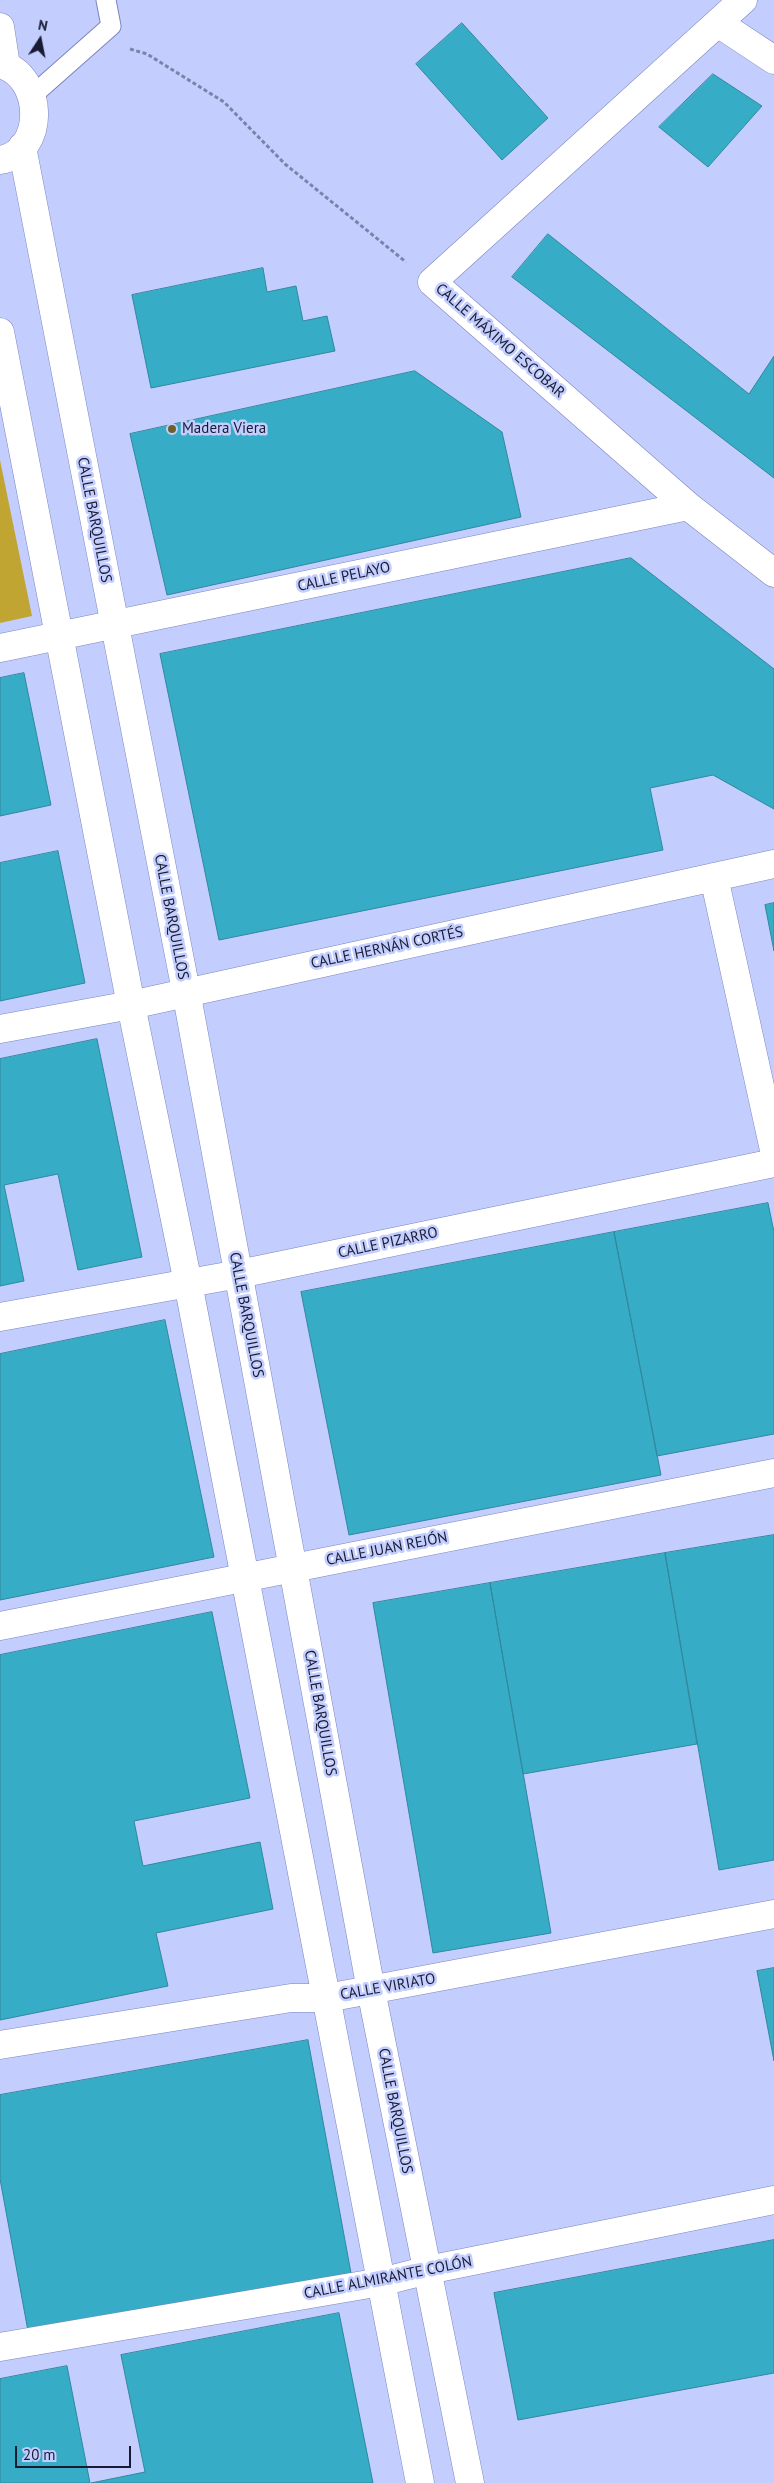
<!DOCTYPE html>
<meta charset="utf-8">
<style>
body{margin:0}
#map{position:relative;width:774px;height:2483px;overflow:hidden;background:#c3ceff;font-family:"PT Sans",sans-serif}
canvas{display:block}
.north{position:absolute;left:15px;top:15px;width:50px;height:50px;-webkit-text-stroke:4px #c3ceff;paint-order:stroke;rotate:11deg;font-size:14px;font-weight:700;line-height:20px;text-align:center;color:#181b31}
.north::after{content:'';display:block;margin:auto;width:18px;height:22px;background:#181b31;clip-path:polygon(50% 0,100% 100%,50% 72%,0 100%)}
.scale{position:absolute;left:15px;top:2446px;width:116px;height:22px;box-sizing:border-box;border:2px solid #181b31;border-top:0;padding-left:6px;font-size:15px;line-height:18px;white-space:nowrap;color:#181b31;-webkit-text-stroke:4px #c3ceff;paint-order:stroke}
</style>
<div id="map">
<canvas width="774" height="2483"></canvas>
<div class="north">N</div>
<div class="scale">20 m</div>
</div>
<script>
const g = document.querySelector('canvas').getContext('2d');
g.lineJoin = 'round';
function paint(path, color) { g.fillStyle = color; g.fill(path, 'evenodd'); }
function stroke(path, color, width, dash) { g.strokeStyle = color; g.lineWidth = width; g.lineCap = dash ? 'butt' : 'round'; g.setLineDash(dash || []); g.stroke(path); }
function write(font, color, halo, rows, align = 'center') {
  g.font = font + ' "PT Sans",sans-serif'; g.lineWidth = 5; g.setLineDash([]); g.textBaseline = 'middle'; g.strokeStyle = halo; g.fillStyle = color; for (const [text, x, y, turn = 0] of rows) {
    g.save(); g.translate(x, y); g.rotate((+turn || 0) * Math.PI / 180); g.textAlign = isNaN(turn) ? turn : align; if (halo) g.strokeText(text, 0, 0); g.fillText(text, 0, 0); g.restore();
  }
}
const green = new Path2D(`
 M 0,460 L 32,616 L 0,623 Z`);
const building = new Path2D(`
 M 462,23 L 548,118 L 502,160 L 416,64 Z
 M 713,74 L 762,106 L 708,167 L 659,127 Z
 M 548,234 L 749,394 L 774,356 L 774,478 L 512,277 Z
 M 263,268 L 267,292 L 296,286 L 303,321 L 327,316 L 335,351 L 151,388 L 132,295 Z
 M 415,371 L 502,432 L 521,517 L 167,595 L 130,434 Z
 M 631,558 L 774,669 L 774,809 L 713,775 L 650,788 L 663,850 L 219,940 L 160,654 Z
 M 24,673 L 51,805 L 0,816 L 0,678 Z
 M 58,851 L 85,983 L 0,1001 L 0,863 Z
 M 774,903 L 774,951 L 765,905 Z
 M 97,1039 L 142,1257 L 78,1270 L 58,1174 L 4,1185 L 24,1281 L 0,1286 L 0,1059 Z
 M 768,1203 L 774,1232 L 774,1434 L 657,1456 L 614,1232 Z
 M 614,1232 L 661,1475 L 349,1535 L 301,1292 Z
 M 165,1320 L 214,1557 L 0,1600 L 0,1354 Z
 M 774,1535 L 774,1860 L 719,1870 L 665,1553 Z
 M 665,1553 L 697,1744 L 523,1774 L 490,1583 Z
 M 490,1583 L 551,1933 L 433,1953 L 373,1603 Z
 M 212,1612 L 250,1798 L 134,1821 L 143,1866 L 260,1842 L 273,1909 L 156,1933 L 168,1986 L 0,2020 L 0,1655 Z
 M 774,1968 L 774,2061 L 757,1971 Z
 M 308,2040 L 351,2273 L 28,2331 L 0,2179 L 0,2095 Z
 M 774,2240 L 774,2373 L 518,2420 L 494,2293 Z
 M 339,2313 L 373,2483 L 91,2483 L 145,2472 L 121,2355 Z
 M 67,2366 L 90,2483 L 0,2483 L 0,2379 Z`);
const path = new Path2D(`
 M 130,49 L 147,54 L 224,102 L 285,164 L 406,262`);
const lane = new Path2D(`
 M 33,95 L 111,26 L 106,0`);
const street = new Path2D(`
 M 743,0 L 432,282 L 688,506 L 774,573
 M 718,23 L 774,60
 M 0,648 L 688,506
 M 714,877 L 774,1150
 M 0,1029 L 131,1005 L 774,864
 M 0,1317 L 239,1274 L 774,1163
 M 0,1626 L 774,1473
 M 0,2045 L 291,1998 L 327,1998 L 774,1914
 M 0,2347 L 381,2282 L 428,2270 L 774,2200`);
const secondary = new Path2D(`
 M 0,27 L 6,66
 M 0,64 C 44,75 47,152 0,160
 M 22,147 L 186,991 L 371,1990 L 470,2483
 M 0,332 L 131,1005 L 188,1283 L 420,2483`);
const markers = [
 [172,429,5,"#6d602d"]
];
const streetNames = [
 ["CALLE MÁXIMO ESCOBAR",500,341,41],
 ["CALLE BARQUILLOS",94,520,79],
 ["CALLE PELAYO",344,577,-12],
 ["CALLE BARQUILLOS",171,917,79],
 ["CALLE HERNÁN CORTÉS",387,948,-12],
 ["CALLE PIZARRO",388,1243,-12],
 ["CALLE BARQUILLOS",246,1315,79],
 ["CALLE JUAN REJÓN",387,1549,-11],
 ["CALLE BARQUILLOS",320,1713,80],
 ["CALLE VIRIATO",388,1987,-10],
 ["CALLE BARQUILLOS",395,2111,79],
 ["CALLE ALMIRANTE COLÓN",388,2278,-11]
];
const poiNames = [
 ["Madera Viera",182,429]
];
paint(green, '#c0a533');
paint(building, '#36acc6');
stroke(building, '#31889c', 1);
stroke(lane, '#7b85be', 21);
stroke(street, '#7b85be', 29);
stroke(secondary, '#7b85be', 29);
stroke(path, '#7c83a9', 3, [4, 2.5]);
stroke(lane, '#fff', 19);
stroke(street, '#fff', 28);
stroke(secondary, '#fff', 28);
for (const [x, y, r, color] of markers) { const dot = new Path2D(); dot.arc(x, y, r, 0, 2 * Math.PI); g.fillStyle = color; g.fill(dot); stroke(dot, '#c3ceff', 2); }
write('15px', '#181b31', '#c3ceff', streetNames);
write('15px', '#181b31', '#c3ceff', poiNames, 'left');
</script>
